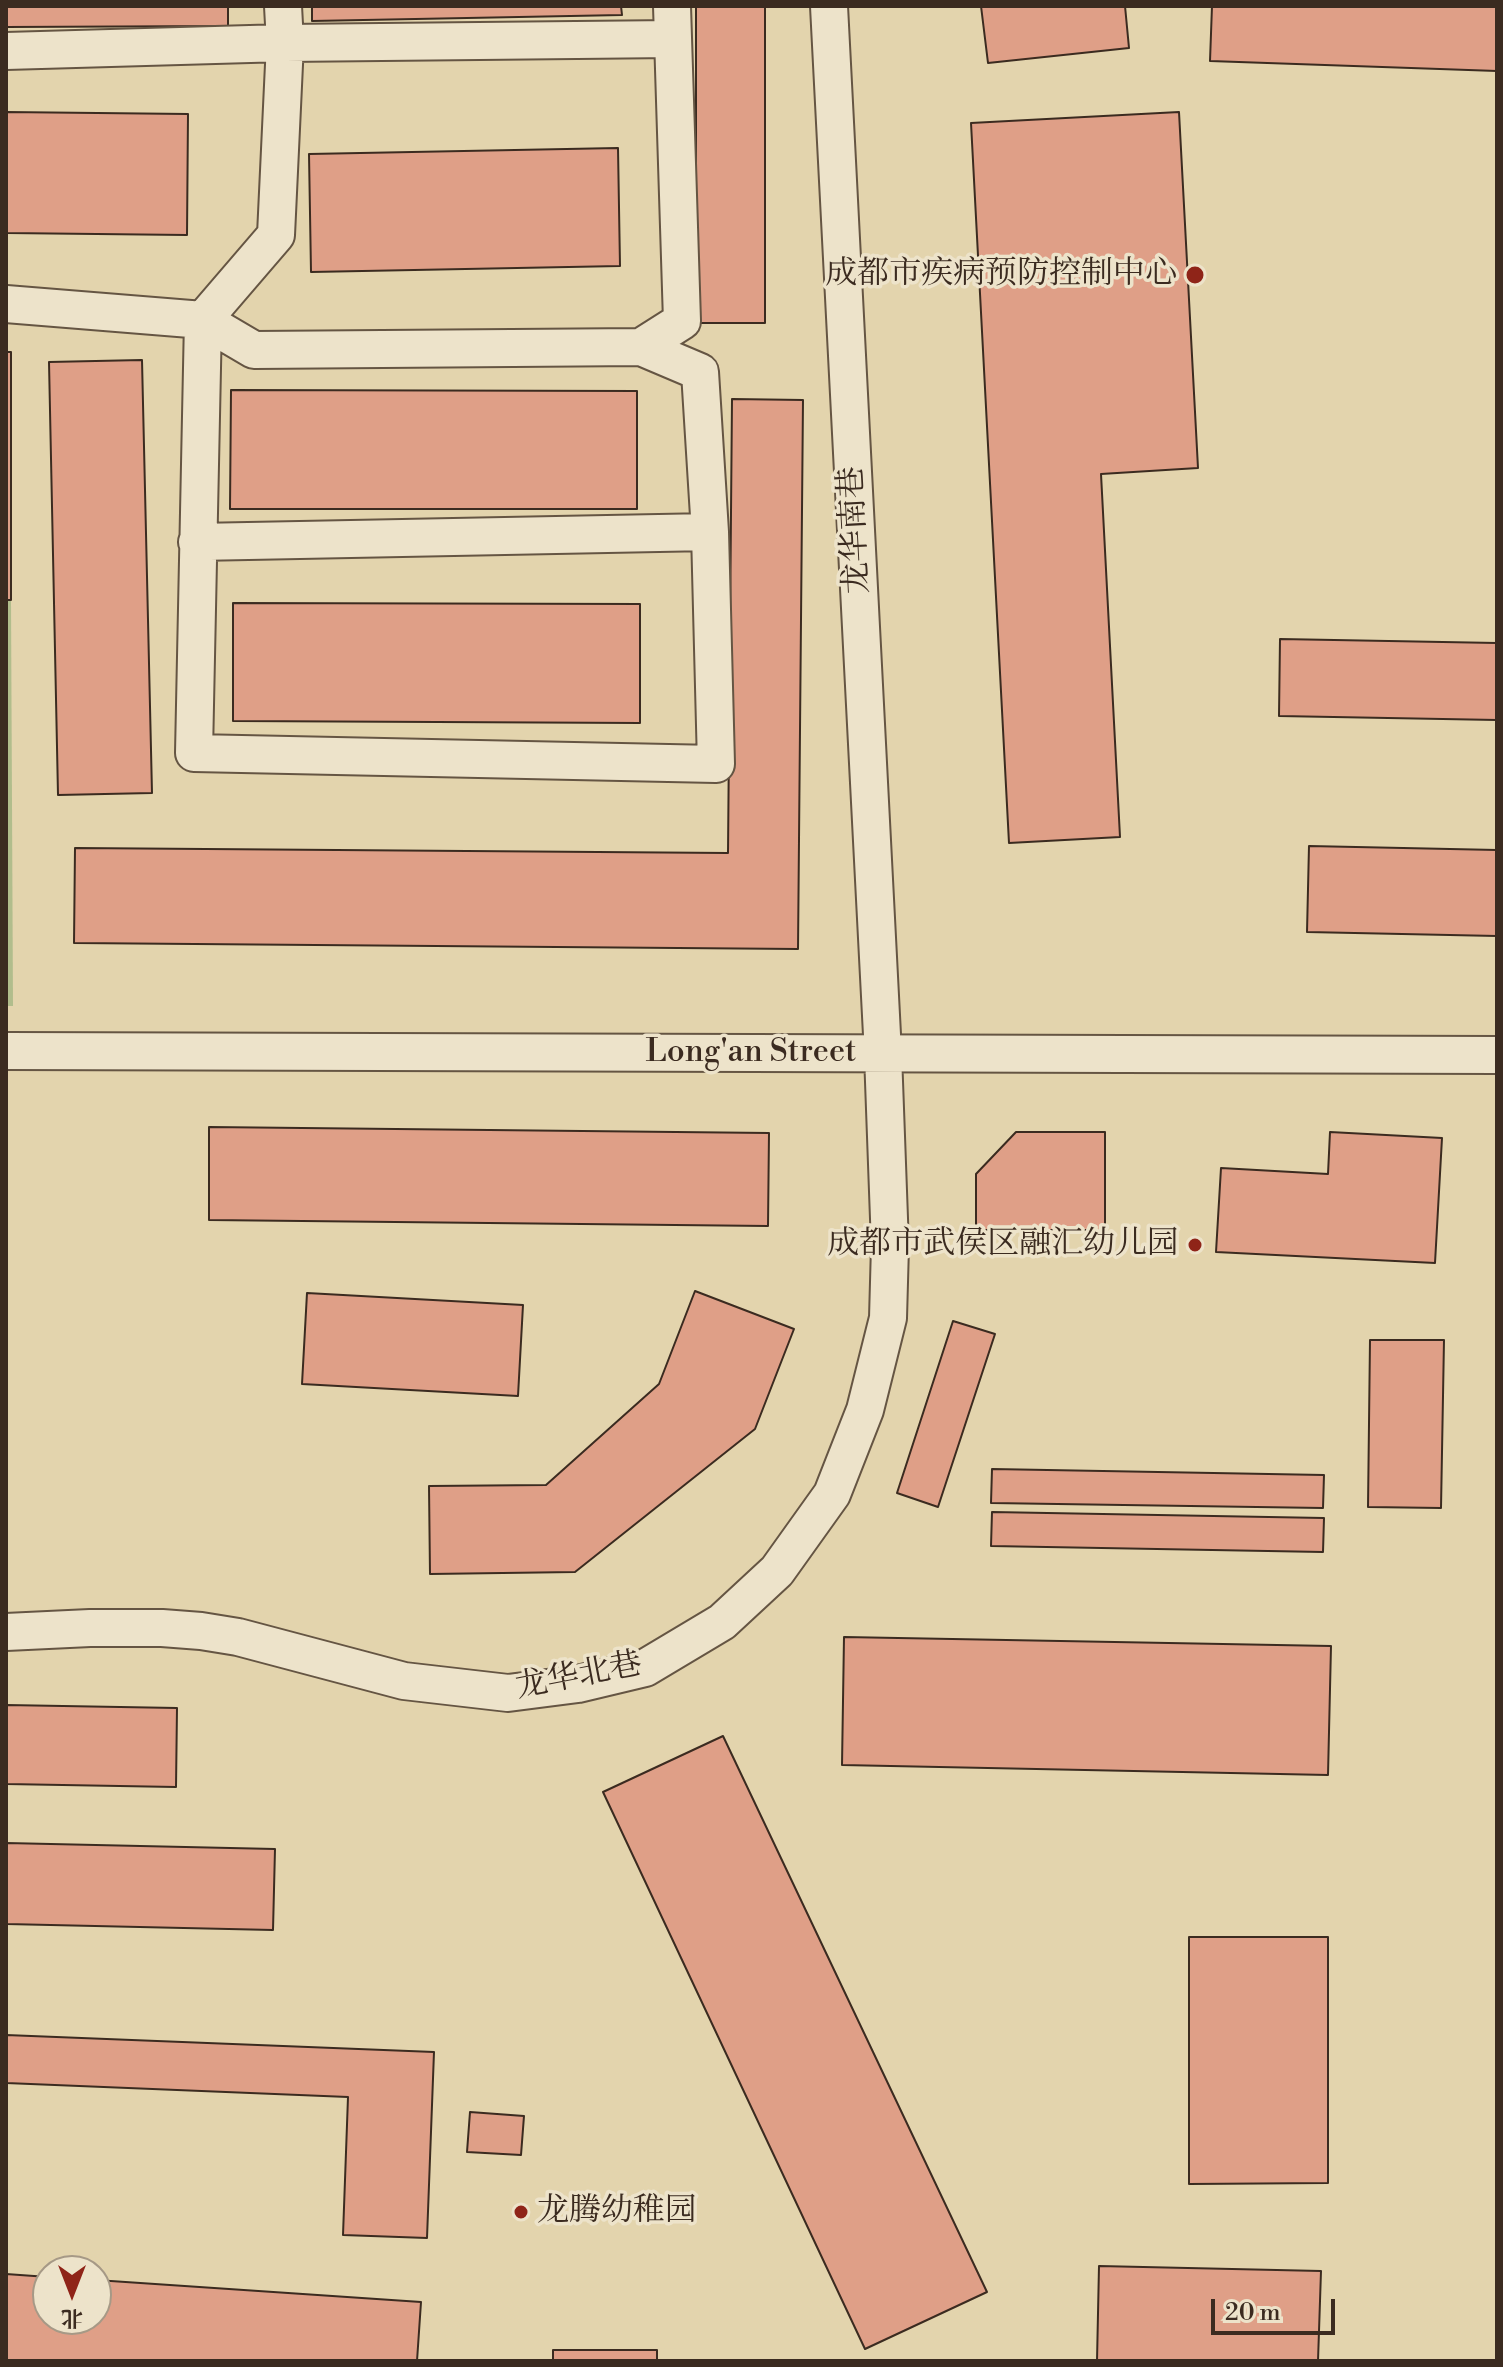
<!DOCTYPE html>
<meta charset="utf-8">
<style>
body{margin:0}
#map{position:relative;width:1503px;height:2367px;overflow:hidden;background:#e3d4ad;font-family:"Libre Bodoni","Noto Serif SC",serif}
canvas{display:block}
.frame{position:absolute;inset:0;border:8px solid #3b2b20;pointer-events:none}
.north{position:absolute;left:32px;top:2255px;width:80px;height:80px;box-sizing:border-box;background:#ede3ca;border:2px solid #a69986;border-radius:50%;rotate:180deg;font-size:22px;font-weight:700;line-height:32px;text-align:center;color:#3b2b20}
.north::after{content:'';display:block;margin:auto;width:28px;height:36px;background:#8f2418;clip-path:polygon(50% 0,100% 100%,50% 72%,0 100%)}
.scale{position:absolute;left:1211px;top:2299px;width:124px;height:36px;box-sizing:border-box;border:4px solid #3b2b20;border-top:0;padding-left:10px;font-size:24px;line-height:28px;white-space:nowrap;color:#3b2b20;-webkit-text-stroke:6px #ede3ca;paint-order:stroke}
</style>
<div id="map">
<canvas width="1503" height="2367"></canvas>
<div class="frame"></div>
<div class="north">北</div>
<div class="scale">20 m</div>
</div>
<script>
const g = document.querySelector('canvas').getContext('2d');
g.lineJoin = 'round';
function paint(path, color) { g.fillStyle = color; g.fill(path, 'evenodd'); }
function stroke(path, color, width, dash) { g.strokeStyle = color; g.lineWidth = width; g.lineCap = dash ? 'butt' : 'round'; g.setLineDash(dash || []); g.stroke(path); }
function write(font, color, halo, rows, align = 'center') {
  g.font = font + ' "Libre Bodoni","Noto Serif SC",serif'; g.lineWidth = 7; g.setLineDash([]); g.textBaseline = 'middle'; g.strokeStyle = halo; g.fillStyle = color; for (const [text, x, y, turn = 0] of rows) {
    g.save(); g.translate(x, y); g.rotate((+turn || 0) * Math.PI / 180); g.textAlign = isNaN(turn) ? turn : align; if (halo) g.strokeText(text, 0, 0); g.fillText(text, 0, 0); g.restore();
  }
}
const green = new Path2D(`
 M 6,600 L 11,600 L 13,1006 L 6,1006 Z`);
const building = new Path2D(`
 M 6,6 L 228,6 L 228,26 L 6,27 Z
 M 312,6 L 621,6 L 622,15 L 312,21 Z
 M 696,6 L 765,6 L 765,323 L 696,323 Z
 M 981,6 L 1125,6 L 1129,48 L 988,63 Z
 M 1212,6 L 1497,6 L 1497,71 L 1210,61 Z
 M 6,112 L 188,114 L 187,235 L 6,233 Z
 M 1179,112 L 1198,468 L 1101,474 L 1120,837 L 1009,843 L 971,123 Z
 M 618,148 L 620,266 L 311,272 L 309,154 Z
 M 6,352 L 11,352 L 11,600 L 6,600 Z
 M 142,360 L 152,793 L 58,795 L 49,362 Z
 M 231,390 L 637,391 L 637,509 L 230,509 Z
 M 732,399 L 803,400 L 798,949 L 74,943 L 75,848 L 728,853 Z
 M 233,603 L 640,604 L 640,723 L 233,721 Z
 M 1280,639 L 1497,643 L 1497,720 L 1279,716 Z
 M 1309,846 L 1497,850 L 1497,936 L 1307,932 Z
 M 209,1127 L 769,1133 L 768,1226 L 209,1220 Z
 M 1016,1132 L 1105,1132 L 1105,1230 L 976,1230 L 976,1174 Z
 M 1330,1132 L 1442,1138 L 1435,1263 L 1216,1252 L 1221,1168 L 1328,1174 Z
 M 695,1291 L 794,1329 L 755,1429 L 575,1572 L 430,1574 L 429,1486 L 546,1485 L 659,1384 Z
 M 307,1293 L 523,1305 L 518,1396 L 302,1384 Z
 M 953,1321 L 995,1334 L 938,1507 L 897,1493 Z
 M 1370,1340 L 1444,1340 L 1441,1508 L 1368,1507 Z
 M 992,1469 L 1324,1475 L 1323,1508 L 991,1503 Z
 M 992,1512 L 1324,1518 L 1323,1552 L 991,1546 Z
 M 844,1637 L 1331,1646 L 1328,1775 L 842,1765 Z
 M 6,1705 L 177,1708 L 176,1787 L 6,1784 Z
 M 723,1736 L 987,2292 L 865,2349 L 603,1792 Z
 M 6,1843 L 275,1849 L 273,1930 L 6,1924 Z
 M 1189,1937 L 1328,1937 L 1328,2183 L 1189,2184 Z
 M 6,2035 L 434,2052 L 427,2238 L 343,2235 L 348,2097 L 6,2083 Z
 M 470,2112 L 524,2116 L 521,2155 L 467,2152 Z
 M 1099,2266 L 1321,2271 L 1318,2361 L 1097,2361 Z
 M 6,2274 L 48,2277 L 48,2319 L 96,2319 L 96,2280 L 421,2302 L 417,2361 L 6,2361 Z
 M 553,2350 L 657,2350 L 657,2361 L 553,2361 Z`);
const street = new Path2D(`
 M 6,51 L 285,43 L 673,39
 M 6,304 L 203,320 L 254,350 L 641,347 L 700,372 L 710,532 L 716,764 L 194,753 L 203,320 L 276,235 L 285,43 L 283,6
 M 641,347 L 682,321 L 672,6
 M 197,542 L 710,532
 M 6,1051 L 1497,1055
 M 6,1632 L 90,1628 L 162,1628 L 201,1631 L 238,1637 L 404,1681 L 508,1693 L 578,1684 L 645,1668 L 722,1622 L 777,1571 L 832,1494 L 865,1410 L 888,1318 L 890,1246 L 883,1054 L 829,6`);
const markers = [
 [1195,275,10,"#8f2418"],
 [1195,1245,8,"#8f2418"],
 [521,2212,8,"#8f2418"]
];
const poiNames = [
 ["成都市疾病预防控制中心",1177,275],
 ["成都市武侯区融汇幼儿园",1179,1245],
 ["龙腾幼稚园",537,2212,"left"]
];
const streetNames = [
 ["龙华南巷",856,530,-93],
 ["Long'an Street",751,1053],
 ["龙华北巷",579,1677,-11]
];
paint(green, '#b1bd8c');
paint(building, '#df9f87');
stroke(building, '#3b2b20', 2);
stroke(street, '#655543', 40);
stroke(street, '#ede3ca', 36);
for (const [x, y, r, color] of markers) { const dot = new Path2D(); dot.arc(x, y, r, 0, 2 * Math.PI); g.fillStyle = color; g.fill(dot); stroke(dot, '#ede3ca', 3); }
write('32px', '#3b2b20', '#ede3ca', poiNames, 'right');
write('32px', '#3b2b20', '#ede3ca', streetNames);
</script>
